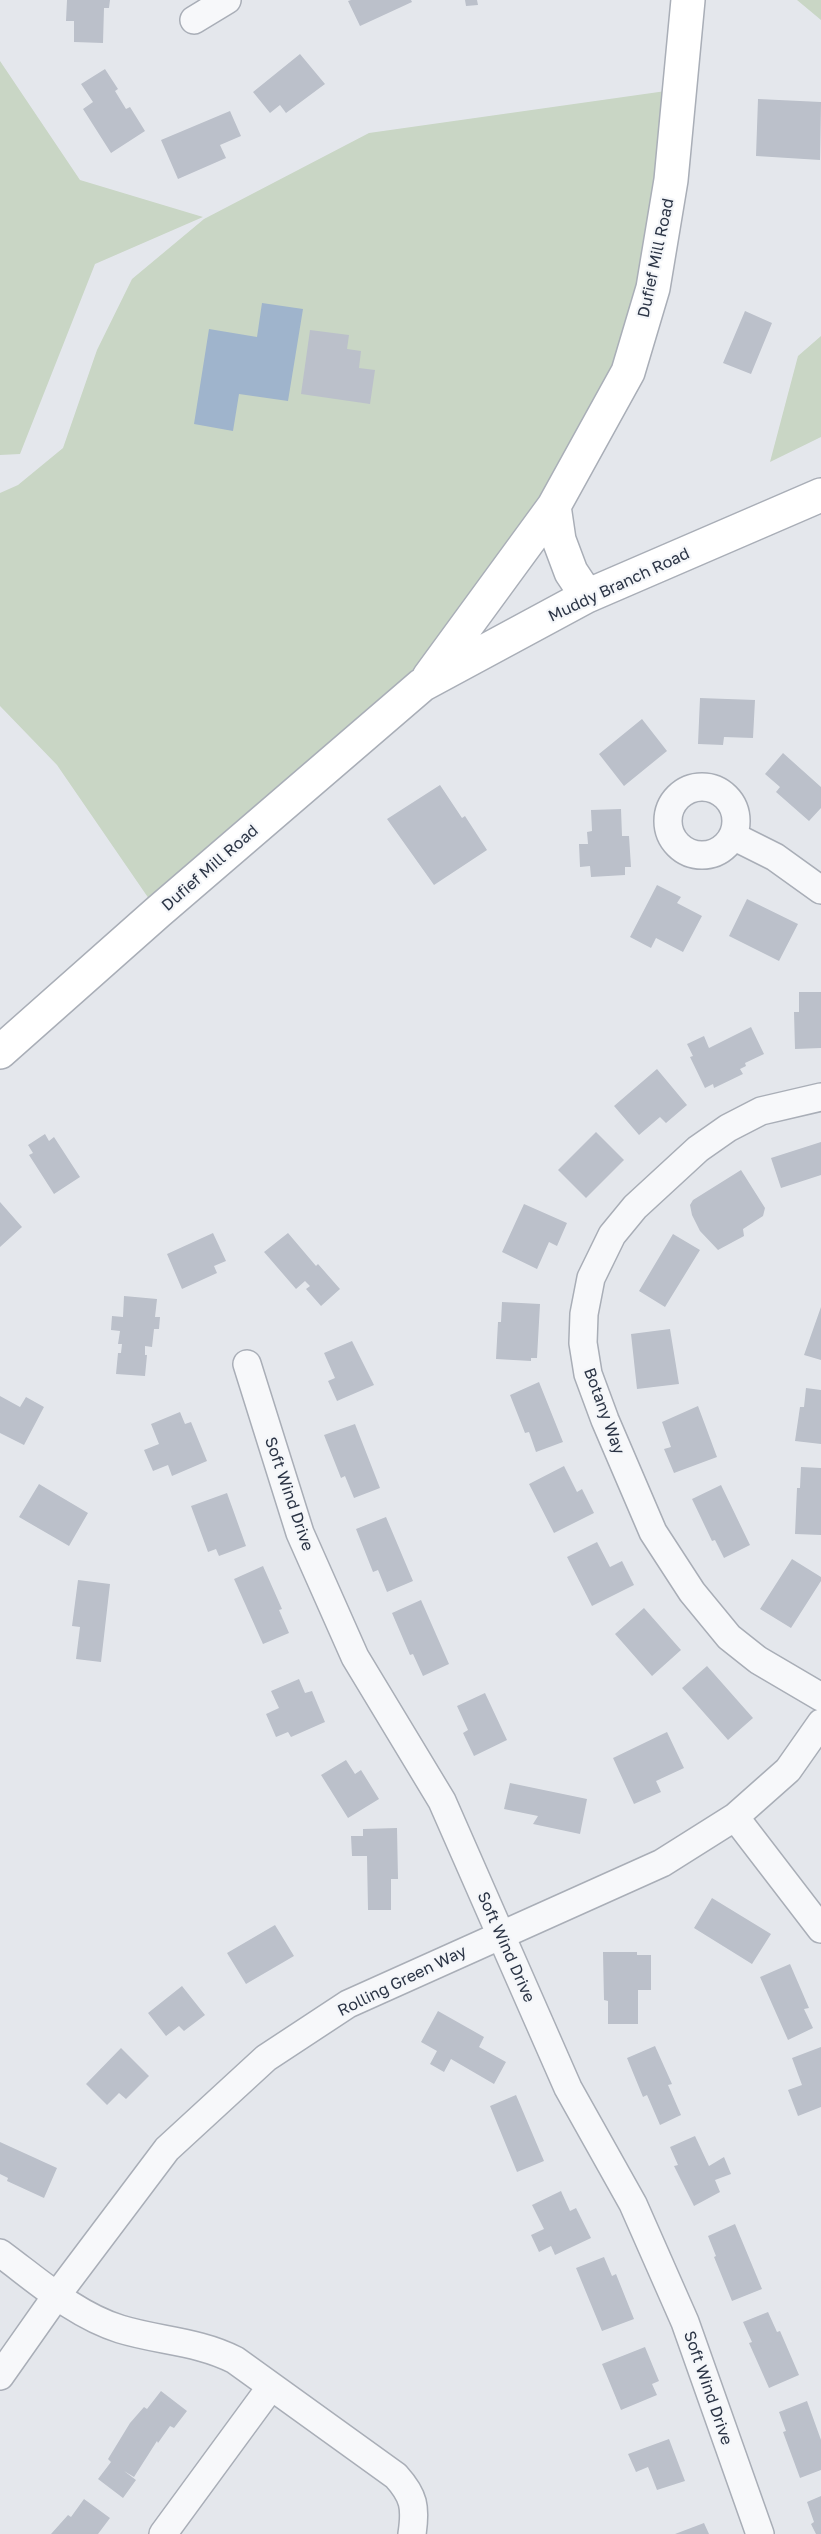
<!DOCTYPE html>
<style>
body{margin:0}
canvas{display:block;background:#e4e7ec}
</style>
<canvas width="821" height="2534"></canvas>
<script>
const g = document.querySelector('canvas').getContext('2d');
g.lineJoin = 'round';
function paint(path, color) { g.fillStyle = color; g.fill(path, 'evenodd'); }
function stroke(path, color, width, dash) { g.strokeStyle = color; g.lineWidth = width; g.lineCap = dash ? 'butt' : 'round'; g.setLineDash(dash || []); g.stroke(path); }
function write(font, color, halo, rows, align = 'center') {
  g.font = font + ' "Golos Text",sans-serif'; g.lineWidth = 4.5; g.setLineDash([]); g.textBaseline = 'middle'; g.strokeStyle = halo; g.fillStyle = color; for (const [text, x, y, turn = 0] of rows) {
    g.save(); g.translate(x, y); g.rotate((+turn || 0) * Math.PI / 180); g.textAlign = isNaN(turn) ? turn : align; if (halo) g.strokeText(text, 0, 0); g.fillText(text, 0, 0); g.restore();
  }
}
const green = new Path2D(`
 M 797,0 L 821,0 L 821,20 Z
 M 0,61 L 80,180 L 203,217 L 95,264 L 20,454 L 0,455 Z
 M 680,89 L 628,372 L 422,685 L 158,912 L 57,765 L 0,706 L 0,493 L 18,485 L 63,448 L 97,350 L 132,279 L 204,219 L 369,133 Z
 M 821,336 L 821,437 L 770,462 L 798,356 Z`);
const water = new Path2D(`
 M 262,303 L 303,309 L 288,401 L 239,394 L 233,431 L 194,424 L 209,329 L 257,337 Z`);
const building = new Path2D(`
 M 67,0 L 110,0 L 109,8 L 104,8 L 103,43 L 74,42 L 74,21 L 66,21 Z
 M 351,0 L 411,0 L 412,2 L 360,26 L 348,1 Z
 M 465,0 L 477,0 L 478,5 L 466,6 Z
 M 300,54 L 325,84 L 286,113 L 280,105 L 270,113 L 253,92 Z
 M 105,69 L 118,89 L 115,91 L 126,109 L 130,107 L 145,131 L 111,153 L 83,109 L 93,102 L 81,84 Z
 M 758,99 L 821,102 L 820,160 L 756,156 Z
 M 230,111 L 241,136 L 220,145 L 226,158 L 178,179 L 161,140 Z
 M 745,311 L 772,323 L 751,374 L 723,363 Z
 M 310,330 L 349,335 L 347,349 L 361,351 L 359,368 L 375,370 L 370,404 L 301,394 Z
 M 700,698 L 755,700 L 753,738 L 724,737 L 723,745 L 698,744 Z
 M 642,719 L 667,751 L 624,786 L 599,754 Z
 M 783,753 L 821,787 L 821,808 L 809,821 L 776,792 L 780,787 L 765,774 Z
 M 440,785 L 462,818 L 465,816 L 487,850 L 434,885 L 387,819 Z
 M 621,809 L 622,836 L 629,836 L 631,867 L 625,867 L 625,875 L 591,877 L 590,866 L 580,867 L 579,844 L 588,844 L 587,832 L 592,831 L 591,810 Z
 M 657,885 L 681,897 L 677,903 L 702,916 L 683,952 L 656,938 L 651,948 L 630,937 Z
 M 747,899 L 798,924 L 779,961 L 729,936 Z
 M 799,992 L 821,992 L 821,1048 L 795,1049 L 794,1012 L 799,1012 Z
 M 751,1027 L 764,1054 L 745,1063 L 746,1066 L 740,1069 L 743,1074 L 714,1088 L 713,1084 L 705,1088 L 690,1057 L 693,1056 L 687,1044 L 704,1036 L 709,1048 Z
 M 657,1069 L 687,1105 L 666,1123 L 660,1117 L 639,1135 L 614,1106 Z
 M 596,1132 L 624,1160 L 586,1198 L 558,1170 Z
 M 45,1134 L 49,1141 L 54,1137 L 80,1177 L 54,1194 L 29,1155 L 33,1153 L 28,1145 Z
 M 821,1142 L 821,1175 L 781,1188 L 771,1158 Z
 M 741,1170 L 765,1208 L 763,1216 L 743,1229 L 744,1236 L 718,1250 L 700,1231 L 692,1215 L 690,1205 L 693,1200 Z
 M 0,1202 L 22,1227 L 0,1247 Z
 M 524,1204 L 567,1223 L 557,1246 L 549,1242 L 537,1269 L 502,1252 Z
 M 213,1233 L 226,1261 L 214,1266 L 217,1273 L 182,1289 L 167,1254 Z
 M 288,1233 L 316,1266 L 318,1264 L 340,1289 L 321,1306 L 306,1289 L 310,1286 L 305,1281 L 296,1289 L 264,1252 Z
 M 673,1234 L 700,1250 L 665,1307 L 639,1291 Z
 M 124,1296 L 157,1299 L 155,1317 L 160,1317 L 159,1329 L 154,1329 L 152,1347 L 145,1346 L 145,1355 L 147,1355 L 145,1376 L 116,1374 L 118,1353 L 121,1353 L 122,1344 L 118,1344 L 120,1331 L 111,1330 L 112,1316 L 123,1317 Z
 M 502,1302 L 540,1304 L 537,1358 L 531,1358 L 531,1361 L 496,1359 L 498,1322 L 501,1322 Z
 M 821,1307 L 821,1360 L 804,1355 Z
 M 670,1329 L 679,1384 L 637,1389 L 631,1334 Z
 M 352,1341 L 374,1385 L 337,1401 L 328,1381 L 335,1378 L 324,1353 Z
 M 539,1382 L 563,1442 L 536,1452 L 529,1432 L 525,1433 L 510,1395 Z
 M 806,1388 L 821,1390 L 821,1444 L 795,1441 L 800,1407 L 804,1407 Z
 M 0,1396 L 20,1407 L 26,1397 L 44,1407 L 24,1445 L 0,1433 Z
 M 698,1406 L 717,1457 L 674,1473 L 664,1449 L 671,1447 L 662,1422 Z
 M 180,1412 L 185,1424 L 191,1422 L 207,1461 L 172,1476 L 168,1465 L 153,1471 L 144,1450 L 159,1444 L 151,1424 Z
 M 355,1424 L 380,1488 L 354,1498 L 345,1476 L 341,1478 L 324,1435 Z
 M 564,1466 L 577,1492 L 582,1489 L 594,1513 L 554,1533 L 529,1484 Z
 M 801,1467 L 821,1468 L 821,1535 L 795,1534 L 797,1488 L 800,1488 Z
 M 39,1484 L 88,1513 L 69,1546 L 19,1517 Z
 M 721,1485 L 750,1545 L 724,1558 L 715,1540 L 712,1541 L 692,1499 Z
 M 227,1493 L 246,1546 L 219,1556 L 216,1549 L 208,1552 L 191,1506 Z
 M 386,1517 L 413,1581 L 387,1592 L 378,1570 L 373,1572 L 356,1529 Z
 M 597,1542 L 610,1567 L 622,1561 L 634,1585 L 592,1606 L 567,1557 Z
 M 792,1559 L 821,1577 L 821,1581 L 791,1628 L 760,1609 Z
 M 263,1566 L 282,1609 L 279,1610 L 289,1633 L 263,1644 L 234,1579 Z
 M 78,1580 L 110,1584 L 101,1662 L 76,1659 L 80,1627 L 72,1626 Z
 M 421,1600 L 449,1664 L 423,1676 L 413,1654 L 410,1655 L 392,1613 Z
 M 644,1608 L 681,1650 L 652,1676 L 615,1634 Z
 M 707,1666 L 753,1718 L 728,1740 L 682,1688 Z
 M 299,1679 L 305,1693 L 312,1691 L 325,1722 L 291,1737 L 288,1732 L 276,1737 L 266,1714 L 279,1708 L 271,1691 Z
 M 485,1693 L 507,1740 L 474,1756 L 463,1733 L 468,1730 L 457,1706 Z
 M 667,1732 L 684,1768 L 656,1781 L 661,1792 L 634,1804 L 613,1758 Z
 M 346,1760 L 355,1774 L 361,1770 L 379,1799 L 348,1818 L 321,1775 Z
 M 510,1783 L 587,1799 L 580,1834 L 533,1824 L 538,1816 L 504,1809 Z
 M 397,1828 L 398,1879 L 391,1879 L 391,1910 L 368,1910 L 367,1856 L 352,1856 L 351,1836 L 363,1836 L 363,1829 Z
 M 712,1898 L 771,1934 L 752,1964 L 694,1928 Z
 M 275,1925 L 294,1956 L 246,1984 L 227,1953 Z
 M 603,1952 L 637,1952 L 637,1955 L 651,1955 L 651,1990 L 638,1990 L 638,2024 L 608,2024 L 608,2001 L 604,2000 Z
 M 790,1964 L 809,2008 L 804,2009 L 813,2028 L 788,2040 L 760,1977 Z
 M 182,1986 L 205,2015 L 184,2031 L 179,2026 L 166,2036 L 148,2013 Z
 M 438,2011 L 484,2037 L 479,2047 L 506,2062 L 494,2084 L 451,2059 L 444,2072 L 430,2064 L 437,2051 L 421,2042 Z
 M 655,2046 L 672,2084 L 668,2085 L 681,2115 L 660,2125 L 647,2095 L 643,2097 L 627,2058 Z
 M 821,2047 L 821,2107 L 798,2116 L 788,2090 L 802,2085 L 792,2058 Z
 M 121,2048 L 149,2076 L 126,2099 L 119,2093 L 107,2105 L 86,2084 Z
 M 516,2095 L 544,2161 L 517,2172 L 490,2106 Z
 M 695,2136 L 709,2166 L 724,2157 L 731,2174 L 715,2180 L 720,2192 L 694,2206 L 674,2166 L 678,2165 L 670,2147 Z
 M 0,2142 L 57,2168 L 44,2198 L 7,2181 L 8,2178 L 0,2174 Z
 M 561,2191 L 570,2211 L 576,2208 L 591,2238 L 555,2255 L 551,2246 L 539,2252 L 531,2235 L 544,2229 L 532,2205 Z
 M 735,2224 L 762,2289 L 732,2301 L 714,2257 L 716,2256 L 708,2236 Z
 M 604,2257 L 612,2276 L 616,2274 L 634,2319 L 602,2331 L 576,2268 Z
 M 768,2312 L 777,2332 L 780,2331 L 799,2375 L 769,2388 L 749,2343 L 752,2342 L 743,2322 Z
 M 645,2347 L 659,2381 L 652,2384 L 657,2395 L 621,2410 L 602,2364 Z
 M 161,2391 L 187,2411 L 174,2428 L 170,2426 L 158,2443 L 157,2441 L 134,2477 L 124,2471 L 136,2480 L 123,2498 L 98,2479 L 111,2462 L 108,2459 L 130,2423 L 144,2407 L 147,2409 Z
 M 807,2401 L 821,2440 L 821,2470 L 800,2478 L 783,2432 L 786,2431 L 779,2412 Z
 M 669,2439 L 685,2481 L 657,2490 L 648,2467 L 636,2472 L 628,2454 Z
 M 821,2496 L 821,2534 L 816,2534 L 811,2524 L 814,2522 L 807,2502 Z
 M 84,2499 L 110,2518 L 98,2534 L 51,2534 L 68,2515 L 71,2517 Z
 M 704,2523 L 709,2534 L 675,2534 Z`);
const street = new Path2D(`
 M 194,20 L 227,0
 M668 821a34 34 0 1 1 68 0a34 34 0 1 1-68 0Z
 M 733,836 L 775,857 L 821,890
 M 821,1097 L 761,1111 L 728,1128 L 698,1149 L 635,1207 L 612,1235 L 591,1278 L 584,1314 L 583,1343 L 588,1374 L 605,1420 L 653,1532 L 692,1592 L 729,1637 L 758,1660 L 821,1697
 M 247,1364 L 300,1533 L 355,1657 L 442,1801 L 568,2088 L 633,2204 L 685,2322 L 760,2534
 M 735,1817 L 821,1929
 M 0,2253 C 38,2281 75,2315 120,2329 C 159,2341 198,2341 235,2360 L 396,2476 C 414,2496 416,2507 412,2534
 M 0,2376 L 57,2295 L 167,2149 L 266,2058 L 348,2004 L 662,1863 L 735,1817 L 788,1770 L 821,1723
 M 163,2534 L 270,2388`);
const secondary = new Path2D(`
 M 587,596 L 571,572 L 559,540 L 554,506 L 628,372 L 653,288 L 671,180 L 688,0
 M 429,677 L 554,506
 M 0,1052 L 158,912 L 422,685 L 587,596 L 821,495`);
const streetNames = [
 ["Dufief Mill Road",656,258,-78],
 ["Muddy Branch Road",619,585,-25],
 ["Dufief Mill Road",210,868,-41],
 ["Botany Way",604,1411,70],
 ["Soft Wind Drive",289,1494,71],
 ["Soft Wind Drive",506,1947,66],
 ["Rolling Green Way",402,1981,-26],
 ["Soft Wind Drive",708,2388,71]
];
paint(green, '#c9d6c5');
paint(water, '#9fb4cc');
paint(building, '#bbc0ca');
stroke(street, '#a9aeb7', 30);
stroke(secondary, '#a9aeb7', 36);
stroke(street, '#f7f8fa', 27);
stroke(secondary, '#fff', 33);
write('16px', '#2b3445', '#f4f6f9', streetNames);
</script>
